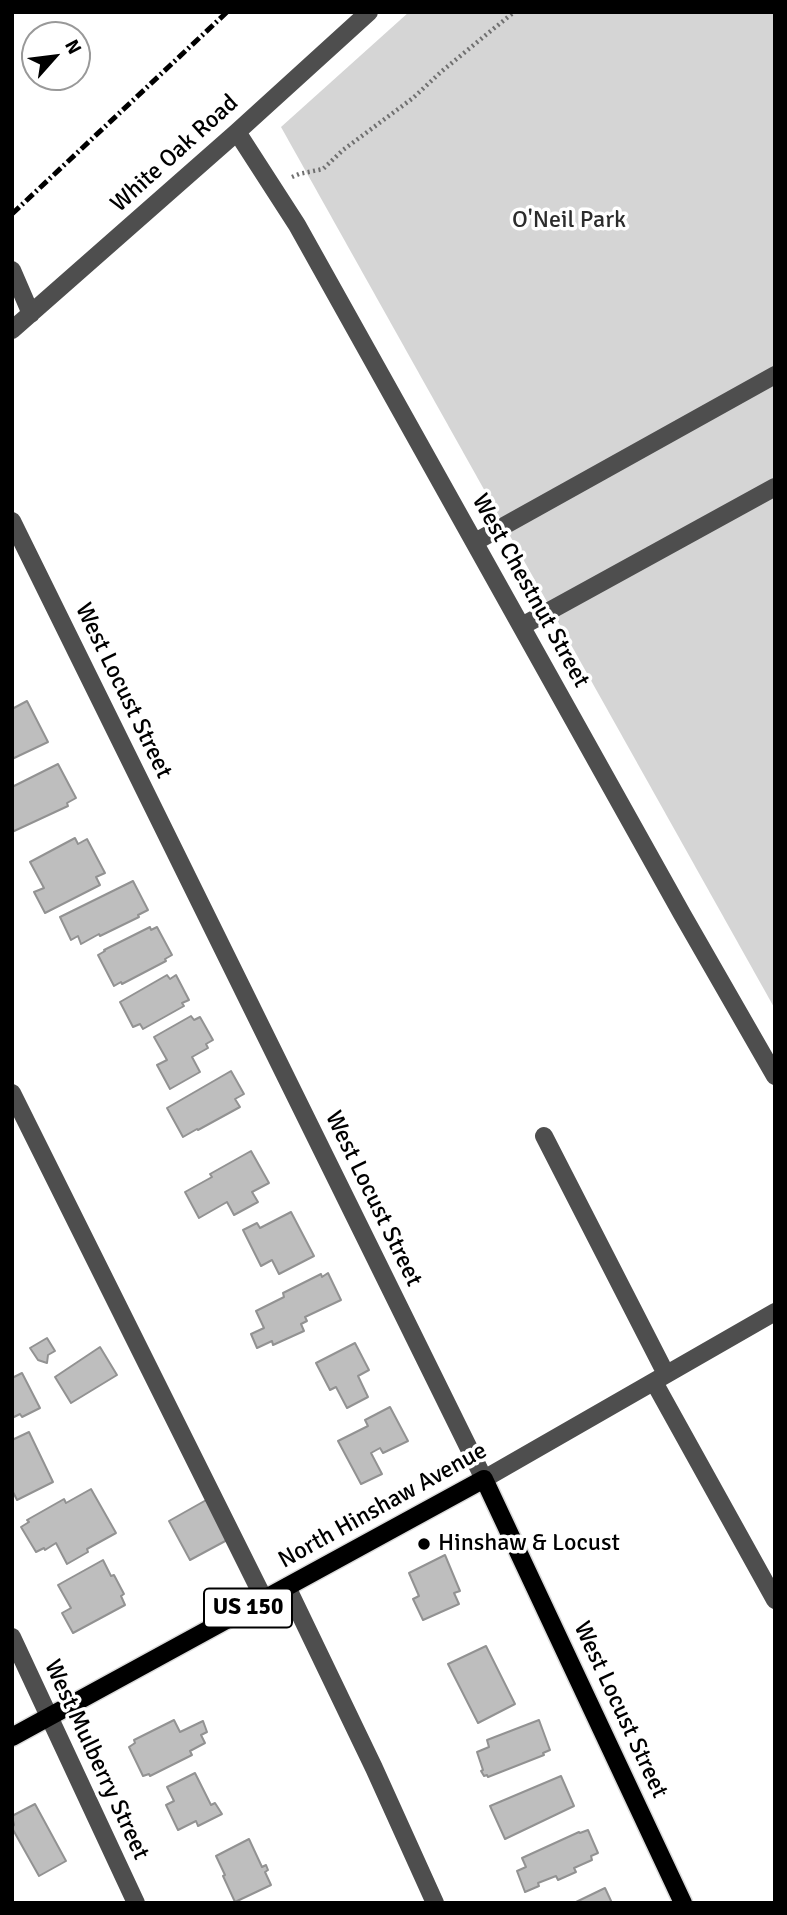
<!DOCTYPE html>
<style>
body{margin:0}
#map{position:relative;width:787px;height:1915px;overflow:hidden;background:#fff;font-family:Signika,sans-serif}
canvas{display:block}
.frame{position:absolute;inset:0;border:14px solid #000;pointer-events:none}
.north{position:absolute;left:21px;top:21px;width:70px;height:70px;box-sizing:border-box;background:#fff;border:2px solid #999;border-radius:50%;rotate:62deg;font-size:19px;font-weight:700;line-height:28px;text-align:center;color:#000}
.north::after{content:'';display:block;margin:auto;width:24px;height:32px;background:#000;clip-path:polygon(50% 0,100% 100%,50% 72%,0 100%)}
</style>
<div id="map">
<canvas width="787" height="1915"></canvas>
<div class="frame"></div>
<div class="north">N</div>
</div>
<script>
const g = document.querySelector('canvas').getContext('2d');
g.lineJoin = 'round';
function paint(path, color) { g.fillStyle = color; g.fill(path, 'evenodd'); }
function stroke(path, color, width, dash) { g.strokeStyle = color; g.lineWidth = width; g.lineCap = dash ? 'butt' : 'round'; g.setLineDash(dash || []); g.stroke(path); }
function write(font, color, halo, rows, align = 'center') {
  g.font = font + ' Signika,sans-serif'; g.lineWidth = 7; g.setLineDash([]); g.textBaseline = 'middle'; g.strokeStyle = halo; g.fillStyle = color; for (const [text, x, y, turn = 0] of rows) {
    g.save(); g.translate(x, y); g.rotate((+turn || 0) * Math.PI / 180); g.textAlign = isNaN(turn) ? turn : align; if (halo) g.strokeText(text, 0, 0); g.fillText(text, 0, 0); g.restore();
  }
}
const green = new Path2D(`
 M 409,12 L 775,12 L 775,1009 L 281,127 Z`);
const building = new Path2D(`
 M 27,701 L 48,742 L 12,759 L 12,709 Z
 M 58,764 L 76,798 L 67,803 L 68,806 L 12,832 L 12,787 Z
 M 75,838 L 78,844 L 87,839 L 105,873 L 96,877 L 100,885 L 45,913 L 34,892 L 44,888 L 30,862 Z
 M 133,881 L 148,910 L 138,915 L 139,917 L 100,936 L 99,934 L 81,944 L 78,936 L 71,940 L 60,917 Z
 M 150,927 L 151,930 L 157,927 L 172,955 L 165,959 L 166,961 L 122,984 L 121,982 L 114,986 L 98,955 L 105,951 L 104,950 Z
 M 167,975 L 170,979 L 176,975 L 189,1000 L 182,1003 L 184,1006 L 143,1029 L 140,1024 L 133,1027 L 120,1002 Z
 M 191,1016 L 194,1020 L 200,1017 L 213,1040 L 206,1044 L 208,1048 L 192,1057 L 200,1072 L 170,1089 L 157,1065 L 167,1060 L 154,1037 Z
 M 231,1071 L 244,1094 L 235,1099 L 240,1107 L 198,1130 L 197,1129 L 183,1137 L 167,1108 Z
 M 251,1151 L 269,1183 L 252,1192 L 258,1202 L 234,1215 L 227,1202 L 199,1218 L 185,1192 L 212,1177 L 210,1174 Z
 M 291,1212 L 314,1256 L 279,1274 L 272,1260 L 261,1266 L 243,1230 L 257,1223 L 260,1228 Z
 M 328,1273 L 341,1300 L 305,1317 L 307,1321 L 301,1324 L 304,1331 L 273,1345 L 272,1341 L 257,1348 L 251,1334 L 264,1328 L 256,1311 L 284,1297 L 283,1293 L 321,1274 L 322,1277 Z
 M 47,1338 L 55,1351 L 48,1355 L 47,1363 L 38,1360 L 30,1348 Z
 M 355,1343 L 369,1370 L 358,1376 L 368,1397 L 347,1408 L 336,1387 L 330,1390 L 316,1363 Z
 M 100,1347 L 117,1375 L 71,1403 L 55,1377 Z
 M 22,1373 L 40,1408 L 22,1417 L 20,1414 L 12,1418 L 12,1378 Z
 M 390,1407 L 408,1441 L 383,1453 L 380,1448 L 371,1453 L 382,1474 L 361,1484 L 338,1441 L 368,1426 L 365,1420 Z
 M 29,1432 L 53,1482 L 17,1500 L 12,1490 L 12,1440 Z
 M 91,1489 L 116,1533 L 87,1549 L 88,1552 L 67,1564 L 56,1543 L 45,1550 L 44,1548 L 36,1552 L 21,1527 L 29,1522 L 27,1520 L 64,1499 L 66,1503 Z
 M 208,1499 L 229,1539 L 190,1560 L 169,1521 Z
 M 445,1555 L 460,1591 L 454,1593 L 459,1604 L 423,1620 L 413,1599 L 419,1596 L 409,1573 Z
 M 103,1560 L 111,1576 L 114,1575 L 124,1594 L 121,1596 L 125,1605 L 73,1633 L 62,1613 L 71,1608 L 58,1585 Z
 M 486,1646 L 515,1704 L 478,1723 L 448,1664 Z
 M 174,1720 L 180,1732 L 203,1721 L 207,1732 L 201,1735 L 205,1743 L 190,1751 L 192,1755 L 150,1776 L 149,1774 L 143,1776 L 129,1747 L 135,1743 L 134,1740 Z
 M 539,1720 L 550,1750 L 543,1753 L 544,1755 L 488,1777 L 487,1775 L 484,1776 L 481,1771 L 483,1770 L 477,1752 L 489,1747 L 487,1740 Z
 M 195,1773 L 211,1805 L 215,1803 L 222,1814 L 198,1826 L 196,1821 L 178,1830 L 166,1805 L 174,1801 L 167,1787 Z
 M 561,1776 L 574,1806 L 505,1839 L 490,1806 Z
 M 35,1804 L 66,1861 L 39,1876 L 12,1828 L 14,1825 L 12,1816 Z
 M 588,1830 L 598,1853 L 591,1856 L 592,1860 L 574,1868 L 576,1872 L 558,1880 L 556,1876 L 538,1883 L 539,1886 L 525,1892 L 517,1871 L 526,1867 L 522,1858 L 579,1832 L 580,1833 Z
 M 249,1839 L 262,1867 L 266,1865 L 268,1870 L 265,1872 L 271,1885 L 235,1902 L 223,1876 L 225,1875 L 216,1856 Z
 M 605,1888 L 612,1903 L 574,1903 Z`);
const path = new Path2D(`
 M 292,177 L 299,174 L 323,169 L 343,150 L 413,98 L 442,71 L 514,12`);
const minor = new Path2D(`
 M 237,132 L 297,225 L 682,914 L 775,1076
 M 12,270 L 31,314
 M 12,330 L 237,132 L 369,12
 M 12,521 L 484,1479 L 775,1312
 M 475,542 L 775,375
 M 522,626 L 775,487
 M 12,1093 L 264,1599
 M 544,1136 L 666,1374
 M 654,1382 L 775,1600
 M 287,1587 L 374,1768 L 435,1903
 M 12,1637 L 136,1903`);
const major = new Path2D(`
 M 12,1737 L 484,1479 L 683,1903`);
const rail = new Path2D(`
 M 12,214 L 227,12`);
const markers = [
 [424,1544,7,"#000"]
];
const shields = [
 [248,1608,88]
];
const shieldNames = [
 ["US 150",248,1608]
];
const streetNames = [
 ["White Oak Road",175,154,-42],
 ["West Chestnut Street",530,591,61],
 ["West Locust Street",123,691,64],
 ["West Locust Street",373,1199,64],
 ["North Hinshaw Avenue",383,1506,-29],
 ["West Locust Street",620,1710,65],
 ["West Mulberry Street",96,1760,65]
];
const parkNames = [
 ["O'Neil Park",569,221]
];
const poiNames = [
 ["Hinshaw & Locust",438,1544]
];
paint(green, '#d5d5d5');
paint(building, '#bebebe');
stroke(building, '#929292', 2);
stroke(major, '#dbdbdb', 21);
stroke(path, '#707070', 4.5, [2, 3.5]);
stroke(minor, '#4e4e4e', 18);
stroke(major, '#000', 18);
stroke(rail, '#000', 5, [10, 3.5, 2, 3.5]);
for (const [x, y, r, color] of markers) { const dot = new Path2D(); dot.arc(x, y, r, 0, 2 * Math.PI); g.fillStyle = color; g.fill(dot); stroke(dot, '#fff', 2.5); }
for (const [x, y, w] of shields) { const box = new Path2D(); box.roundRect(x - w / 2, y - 19.5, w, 39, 5); g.fillStyle = '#fff'; g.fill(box); stroke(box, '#000', 2); }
write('bold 23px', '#000', null, shieldNames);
write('24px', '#000', '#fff', streetNames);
write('24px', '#2c2c2c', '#fff', parkNames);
write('24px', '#000', '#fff', poiNames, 'left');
</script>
